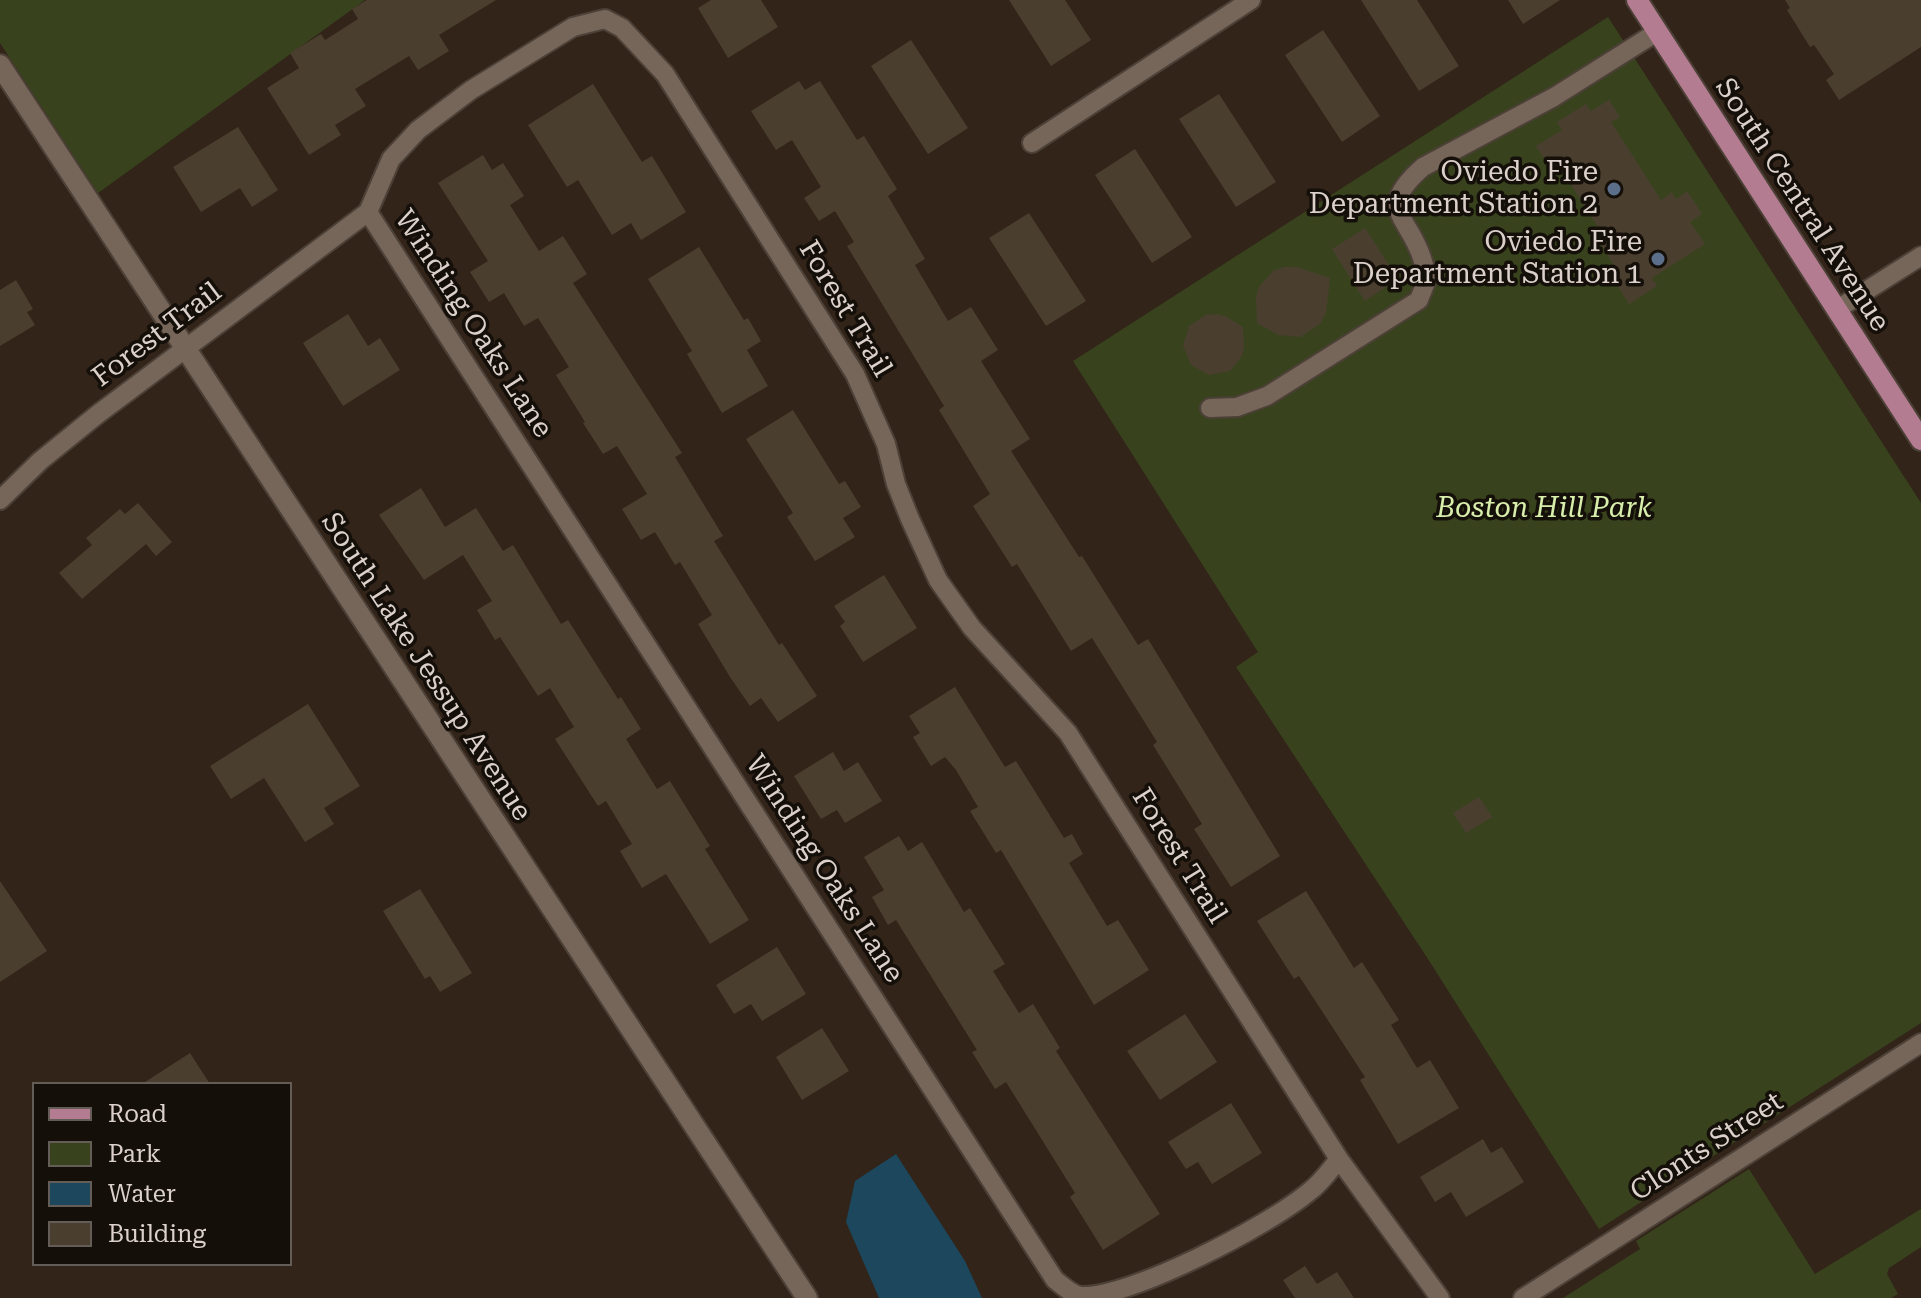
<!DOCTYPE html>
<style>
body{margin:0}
#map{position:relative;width:1921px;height:1298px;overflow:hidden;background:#322419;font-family:"Roboto Serif",serif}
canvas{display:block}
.legend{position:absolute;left:32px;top:1082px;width:260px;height:184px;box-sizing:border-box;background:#150f0a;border:2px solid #645d57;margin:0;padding:10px 14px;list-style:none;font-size:24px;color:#dbd1ca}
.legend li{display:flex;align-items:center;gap:16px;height:40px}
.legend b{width:40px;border:2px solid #645d57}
</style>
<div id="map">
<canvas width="1921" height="1298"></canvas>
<ul class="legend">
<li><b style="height:10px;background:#b37c91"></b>Road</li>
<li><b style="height:22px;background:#38431e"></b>Park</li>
<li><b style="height:22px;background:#1c475d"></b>Water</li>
<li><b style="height:22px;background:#4a3f2f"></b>Building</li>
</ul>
</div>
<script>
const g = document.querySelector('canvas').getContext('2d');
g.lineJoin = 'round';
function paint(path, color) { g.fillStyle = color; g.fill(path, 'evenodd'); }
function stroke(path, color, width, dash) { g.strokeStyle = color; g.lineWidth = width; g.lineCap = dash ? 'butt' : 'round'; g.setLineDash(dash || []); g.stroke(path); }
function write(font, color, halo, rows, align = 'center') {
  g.font = font + ' "Roboto Serif",serif'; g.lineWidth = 7; g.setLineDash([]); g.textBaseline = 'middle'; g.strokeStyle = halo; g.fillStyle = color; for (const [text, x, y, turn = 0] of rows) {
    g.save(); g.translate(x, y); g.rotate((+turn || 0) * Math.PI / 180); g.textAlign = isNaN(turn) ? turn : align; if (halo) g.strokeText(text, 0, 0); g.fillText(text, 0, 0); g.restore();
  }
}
const green = new Path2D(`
 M 0,0 L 365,0 L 98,193 L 0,43 Z
 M 1608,17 L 1921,503 L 1921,1023 L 1599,1229 L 1428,959 L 1236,667 L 1258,652 L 1073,361 Z
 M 1749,1169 L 1815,1274 L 1921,1209 L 1921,1247 L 1889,1268 L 1887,1274 L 1898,1294 L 1891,1298 L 1563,1298 L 1640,1249 L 1636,1241 Z`);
const water = new Path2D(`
 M 896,1154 L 965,1261 L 982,1298 L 879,1298 L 846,1222 L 855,1181 Z`);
const building = new Path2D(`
 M 367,0 L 496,0 L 439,35 L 449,51 L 418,70 L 409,56 L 355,89 L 366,106 L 335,125 L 341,135 L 309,155 L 267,88 L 299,68 L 290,53 L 321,34 L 325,40 L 358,19 L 352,9 Z
 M 711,0 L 761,0 L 778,27 L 728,58 L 698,8 Z
 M 1009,0 L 1065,0 L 1091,40 L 1051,66 Z
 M 1361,0 L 1417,0 L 1459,66 L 1419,91 Z
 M 1508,0 L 1560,0 L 1523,24 Z
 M 1785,0 L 1921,0 L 1921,47 L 1839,100 L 1826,80 L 1834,74 L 1814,45 L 1810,47 L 1787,10 L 1790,8 Z
 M 1323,30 L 1380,116 L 1342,142 L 1285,55 Z
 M 911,40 L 968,128 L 928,154 L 871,66 Z
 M 799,81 L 805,90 L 820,81 L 857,140 L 864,136 L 897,189 L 888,196 L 925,259 L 915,265 L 948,321 L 971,307 L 998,350 L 981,361 L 1030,439 L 1011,451 L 1079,557 L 1082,556 L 1138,645 L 1148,639 L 1280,856 L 1231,887 L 1194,829 L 1202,824 L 1153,745 L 1157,742 L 1092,638 L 1071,651 L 1017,564 L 1012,567 L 973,506 L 990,494 L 939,410 L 944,406 L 847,246 L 854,242 L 835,211 L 819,221 L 804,198 L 821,187 L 792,140 L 776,150 L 751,111 Z
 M 593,84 L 642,162 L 652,156 L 686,212 L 641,240 L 631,223 L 612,235 L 578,180 L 567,187 L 528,125 Z
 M 1219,94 L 1276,182 L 1236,207 L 1179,119 Z
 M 1609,100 L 1620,117 L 1611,122 L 1661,200 L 1672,192 L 1676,199 L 1687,191 L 1702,214 L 1690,222 L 1705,244 L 1652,278 L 1657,286 L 1629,304 L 1612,277 L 1619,273 L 1599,242 L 1605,238 L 1554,158 L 1547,163 L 1536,146 L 1562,130 L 1557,122 L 1586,104 L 1591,111 Z
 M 238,127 L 278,190 L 252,207 L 240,188 L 201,212 L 173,167 Z
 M 1135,149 L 1192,237 L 1152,263 L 1095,175 Z
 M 483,155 L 492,170 L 503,163 L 524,196 L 510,205 L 539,251 L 563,236 L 587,274 L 573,283 L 682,453 L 675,457 L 723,536 L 714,541 L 779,645 L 782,643 L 817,696 L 778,722 L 761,698 L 750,706 L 730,677 L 698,624 L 712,615 L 680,562 L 675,565 L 655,532 L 641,540 L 622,509 L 647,494 L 617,446 L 603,454 L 583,423 L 585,422 L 556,375 L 569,367 L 538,318 L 524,326 L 504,293 L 489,302 L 470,272 L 488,261 L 438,183 Z
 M 1029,213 L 1086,301 L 1046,326 L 989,238 Z
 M 1365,228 L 1398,279 L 1365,301 L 1332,249 Z
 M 699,247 L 744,320 L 748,318 L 761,341 L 747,350 L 768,386 L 722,413 L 687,354 L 692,351 L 648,279 Z
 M 1284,267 L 1297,267 L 1330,278 L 1326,313 L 1320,324 L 1300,337 L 1278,335 L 1257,323 L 1256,299 L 1258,288 L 1273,271 Z
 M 16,280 L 33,309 L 27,312 L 35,325 L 0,346 L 0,290 Z
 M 348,314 L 368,346 L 380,338 L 400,370 L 343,406 L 303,343 Z
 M 1216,314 L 1225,316 L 1243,327 L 1244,347 L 1242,356 L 1230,371 L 1209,375 L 1191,365 L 1183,346 L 1189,326 L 1206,315 Z
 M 793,410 L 839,484 L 845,481 L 861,507 L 843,518 L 855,537 L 815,561 L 787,517 L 793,513 L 746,439 Z
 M 421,488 L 445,527 L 476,508 L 503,551 L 513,545 L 561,624 L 568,620 L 618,699 L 621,697 L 641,729 L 626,739 L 657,789 L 670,781 L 710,846 L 705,849 L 749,920 L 710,944 L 666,874 L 642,888 L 620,851 L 632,844 L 606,801 L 598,806 L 555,739 L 574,727 L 550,688 L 538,696 L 500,637 L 495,640 L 477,610 L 492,601 L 463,555 L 424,580 L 379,515 Z
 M 138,503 L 172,542 L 156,556 L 146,544 L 82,599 L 59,573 L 92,545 L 86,538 L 120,509 L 125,514 Z
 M 884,575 L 917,628 L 863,662 L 840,626 L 845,622 L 834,606 Z
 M 955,687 L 1005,767 L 1016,761 L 1064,838 L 1072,834 L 1083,854 L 1069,863 L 1107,926 L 1118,920 L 1149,970 L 1094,1005 L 1001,850 L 996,853 L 970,811 L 978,807 L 956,770 L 945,757 L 931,766 L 913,737 L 920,733 L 909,716 Z
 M 308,704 L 360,786 L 324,808 L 334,824 L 305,842 L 264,778 L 231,799 L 210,766 Z
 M 833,752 L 844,771 L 858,762 L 882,801 L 845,823 L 837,810 L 821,819 L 794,776 Z
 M 1479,797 L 1492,817 L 1466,833 L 1453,813 Z
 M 899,836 L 908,851 L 922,842 L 964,912 L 970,908 L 1005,964 L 993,971 L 1019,1013 L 1033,1004 L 1060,1048 L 1056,1051 L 1160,1214 L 1103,1250 L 1070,1197 L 1075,1193 L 1006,1082 L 995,1089 L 972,1052 L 977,1050 L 896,920 L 888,925 L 872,897 L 884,890 L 864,857 Z
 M 0,881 L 47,951 L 0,982 Z
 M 420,889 L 472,973 L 440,992 L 430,976 L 425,979 L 383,911 Z
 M 1306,891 L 1354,968 L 1362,962 L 1399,1020 L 1391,1025 L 1417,1068 L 1430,1060 L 1459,1108 L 1398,1144 L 1360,1080 L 1365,1077 L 1299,976 L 1294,979 L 1257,921 Z
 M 777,947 L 806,994 L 762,1021 L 751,1004 L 734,1014 L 716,985 Z
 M 1185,1014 L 1217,1062 L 1160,1100 L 1127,1051 Z
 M 822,1028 L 849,1071 L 802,1100 L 776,1057 Z
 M 190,1053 L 210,1084 L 142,1084 Z
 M 1231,1103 L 1262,1153 L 1212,1184 L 1198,1162 L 1186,1169 L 1168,1142 Z
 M 1483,1139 L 1491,1153 L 1502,1147 L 1524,1182 L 1466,1217 L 1451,1192 L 1435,1202 L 1420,1177 Z
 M 1305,1266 L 1317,1284 L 1337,1272 L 1354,1298 L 1295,1298 L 1283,1280 Z`);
const minor = new Path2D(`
 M 1032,143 L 1251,0
 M 368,212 L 1055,1280 C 1062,1285 1072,1295 1081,1296 C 1131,1298 1270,1225 1310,1191 C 1321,1183 1330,1170 1339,1159
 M 1836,310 L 1921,256
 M 1210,408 L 1237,407 L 1267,396 L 1419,300 C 1421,293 1427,283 1427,276 C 1427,271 1423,263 1422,258 C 1408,215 1375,209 1423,167 L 1554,97 L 1657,32
 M 0,500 L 40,461 L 98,414 L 368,212 L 391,159 L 418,130 L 471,90 L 573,27 L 605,19 L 622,28 L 665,74 L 855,374 L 886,444 L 896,484 L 910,519 L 938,580 L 972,628 L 1068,733 L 1339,1159 L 1440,1298
 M 1523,1298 L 1921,1043`);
const tertiary = new Path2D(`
 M 0,65 L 807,1298`);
const primary = new Path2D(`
 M 1637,0 L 1921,440`);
const markers = [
 [1614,189,8,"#5c6f8a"],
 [1658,259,8,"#5c6f8a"]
];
const poiNames = [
 ["Oviedo Fire",1598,173],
 ["Department Station 2",1598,205],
 ["Oviedo Fire",1642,243],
 ["Department Station 1",1642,275]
];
const streetNames = [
 ["South Central Avenue",1802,205,57],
 ["Forest Trail",845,309,59],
 ["Winding Oaks Lane",473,324,57],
 ["Forest Trail",157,335,-37],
 ["South Lake Jessup Avenue",426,667,57],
 ["Forest Trail",1179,856,58],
 ["Winding Oaks Lane",824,869,57],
 ["Clonts Street",1707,1147,-33]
];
const parkNames = [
 ["Boston Hill Park",1544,509]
];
paint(green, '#38431e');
paint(water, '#1c475d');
paint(building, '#4a3f2f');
stroke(minor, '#4c4037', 22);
stroke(tertiary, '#4c4037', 24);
stroke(primary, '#4c4037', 24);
stroke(minor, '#766659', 18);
stroke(tertiary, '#766659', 20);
stroke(primary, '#b37c91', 20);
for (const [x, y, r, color] of markers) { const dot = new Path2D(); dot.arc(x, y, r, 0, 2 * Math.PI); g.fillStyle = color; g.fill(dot); stroke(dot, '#150f0a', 3); }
write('28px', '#dbd1ca', '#150f0a', poiNames, 'right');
write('28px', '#dbd1ca', '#150f0a', streetNames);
write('italic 28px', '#d8eeab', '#150f0a', parkNames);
</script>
